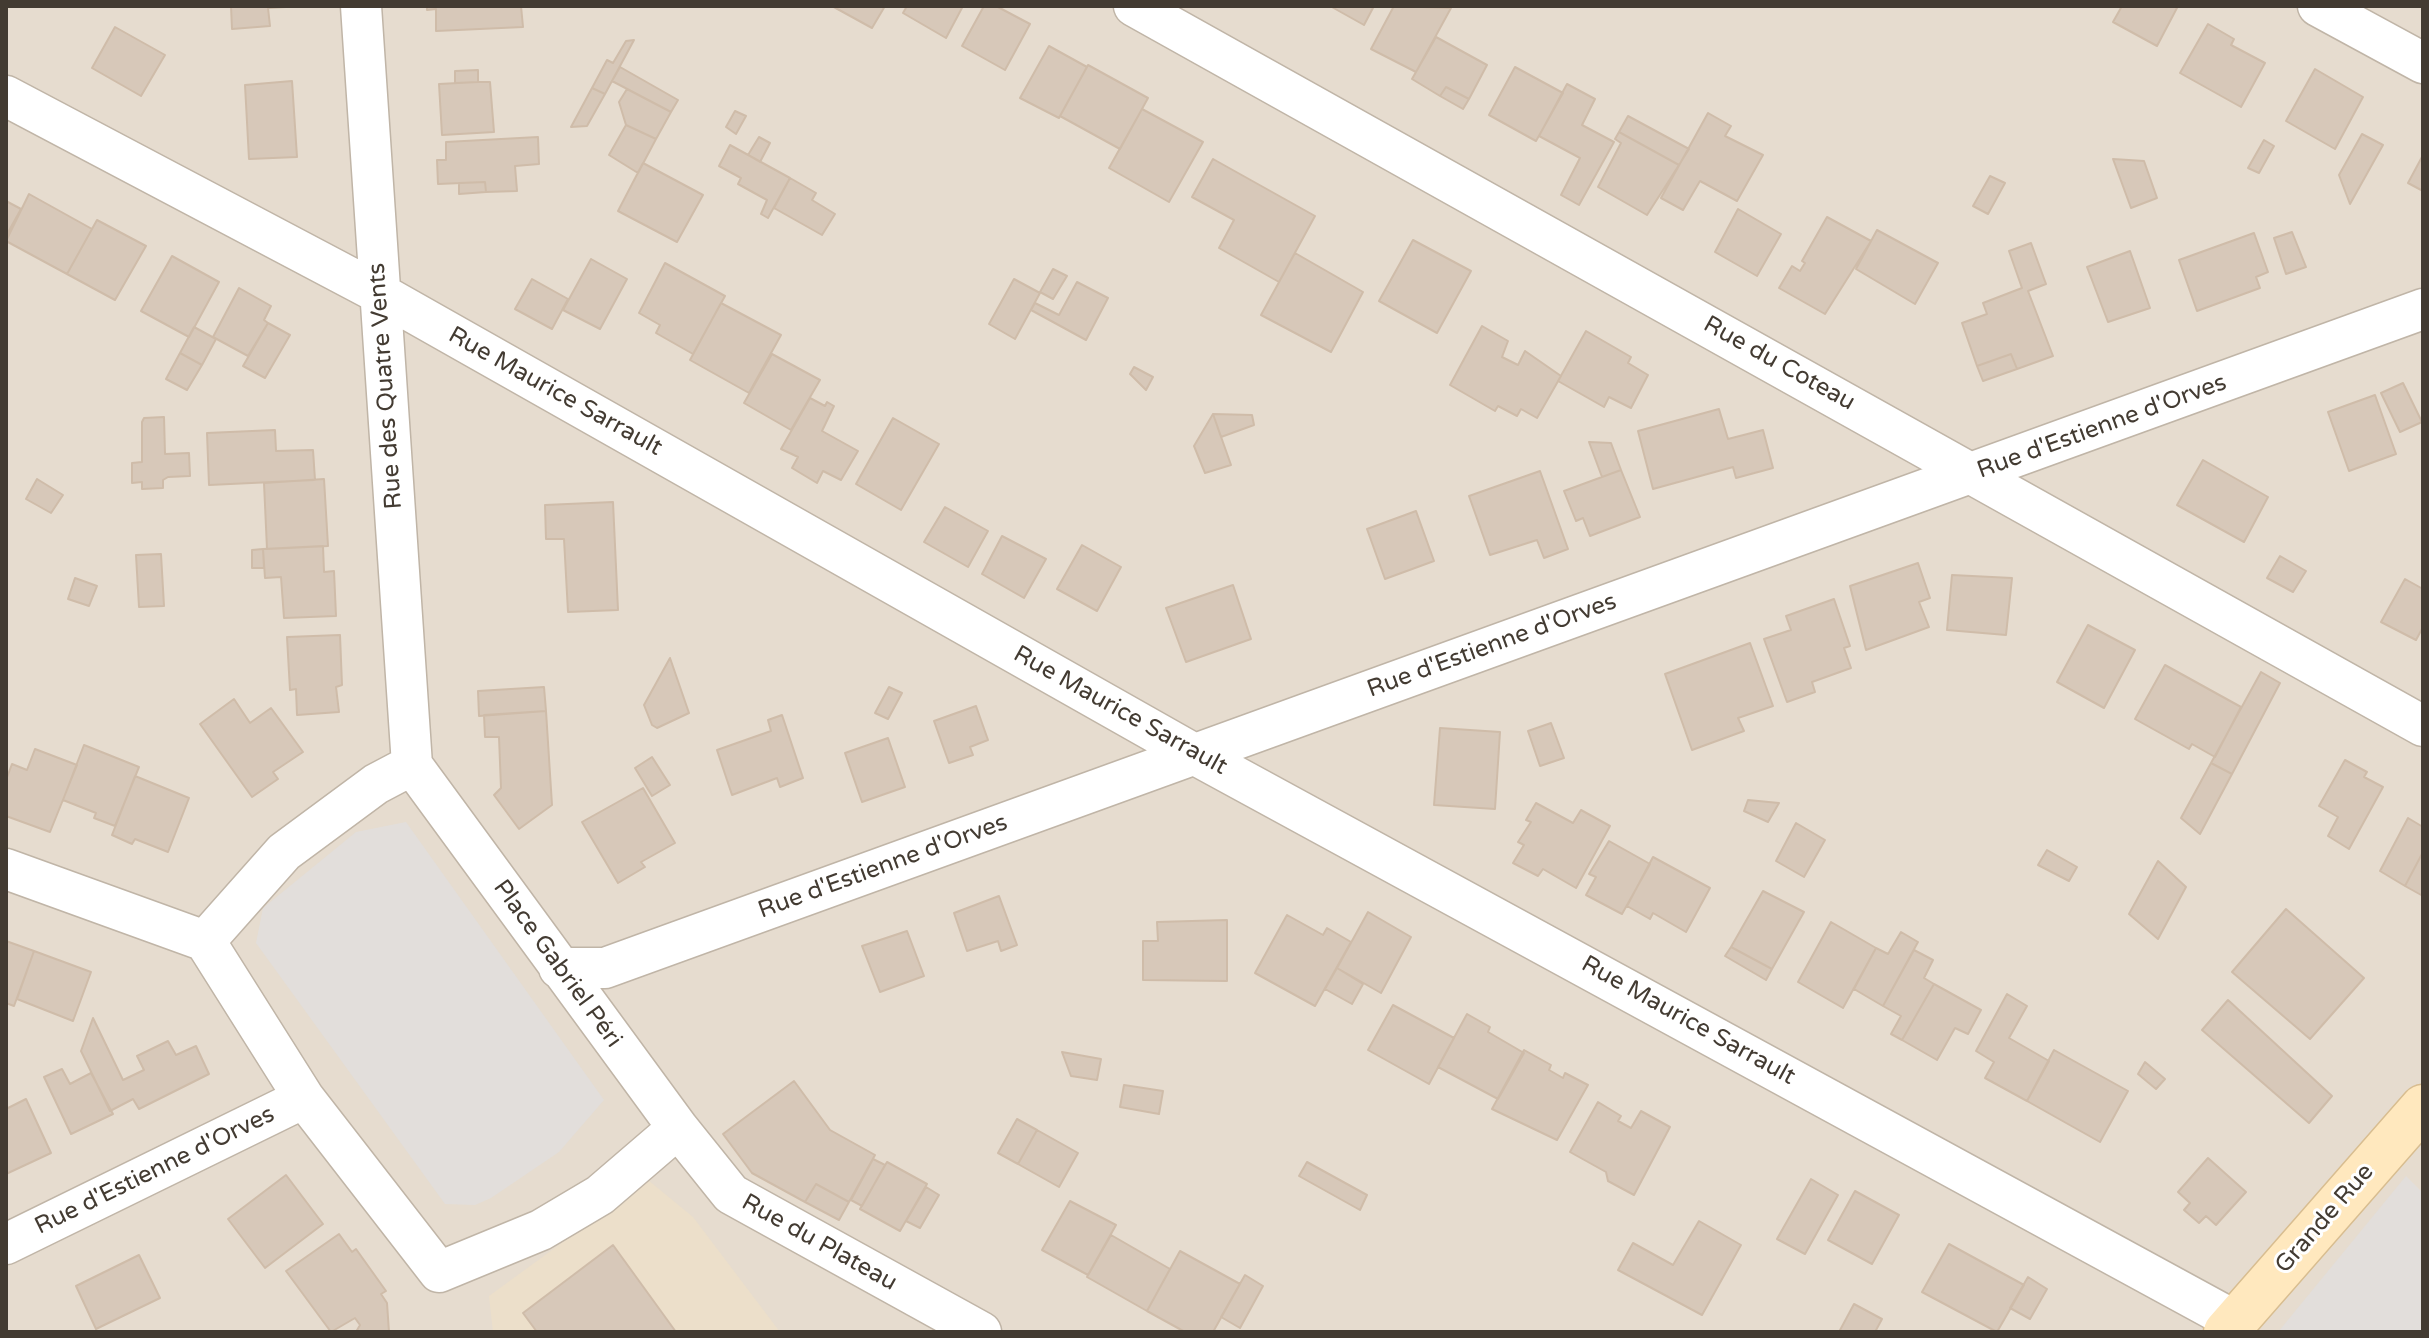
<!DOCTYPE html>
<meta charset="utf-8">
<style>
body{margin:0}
#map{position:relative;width:2429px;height:1338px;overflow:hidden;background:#f2ebe1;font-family:"Varela Round",sans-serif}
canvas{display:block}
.frame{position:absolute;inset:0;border:8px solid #433b32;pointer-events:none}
</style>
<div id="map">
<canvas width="2429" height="1338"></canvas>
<div class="frame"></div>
</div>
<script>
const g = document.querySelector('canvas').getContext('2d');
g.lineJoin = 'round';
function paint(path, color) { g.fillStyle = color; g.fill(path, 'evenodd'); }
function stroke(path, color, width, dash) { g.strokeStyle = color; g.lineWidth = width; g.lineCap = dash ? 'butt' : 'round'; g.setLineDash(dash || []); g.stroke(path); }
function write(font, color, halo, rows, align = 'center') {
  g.font = font + ' "Varela Round",sans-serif'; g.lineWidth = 6; g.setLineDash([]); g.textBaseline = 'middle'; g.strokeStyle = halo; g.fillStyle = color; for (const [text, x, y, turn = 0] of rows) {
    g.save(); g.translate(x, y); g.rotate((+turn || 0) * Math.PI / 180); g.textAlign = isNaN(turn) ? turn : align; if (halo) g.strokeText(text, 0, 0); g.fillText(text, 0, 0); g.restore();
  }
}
const residential = new Path2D(`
 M 6,6 L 2423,6 L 2423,1332 L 6,1332 Z`);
const education = new Path2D(`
 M 648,1180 L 693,1217 L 780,1332 L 493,1332 L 489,1296 Z`);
const parking = new Path2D(`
 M 406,822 L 604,1100 L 559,1152 L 491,1198 L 475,1205 L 445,1204 L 256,943 L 263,908 L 356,832 Z
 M 2406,1176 L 2423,1193 L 2423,1332 L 2278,1332 Z`);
const building = new Path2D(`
 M 231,6 L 286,6 L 286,7 L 268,8 L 270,26 L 232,29 Z
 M 427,6 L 521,6 L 523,27 L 436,31 L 436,9 L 427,10 Z
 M 832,6 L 885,6 L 872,28 Z
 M 907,6 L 963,6 L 946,38 L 903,13 Z
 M 984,6 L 996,6 L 1030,24 L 1005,70 L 962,46 Z
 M 1330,6 L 1374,6 L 1364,25 Z
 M 1394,6 L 1451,8 L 1416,72 L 1371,49 Z
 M 2122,6 L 2178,6 L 2157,46 L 2113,22 Z
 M 2208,24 L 2234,39 L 2231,45 L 2265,63 L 2241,107 L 2180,73 Z
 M 115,27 L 165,55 L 141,96 L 92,68 Z
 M 1436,37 L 1487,65 L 1469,99 L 1446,87 L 1440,96 L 1412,79 Z
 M 634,40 L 605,94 L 592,88 L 607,60 L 613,63 L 626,41 Z
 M 1049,46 L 1087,67 L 1059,118 L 1020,98 Z
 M 1088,65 L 1148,98 L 1120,149 L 1060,116 Z
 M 620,67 L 678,100 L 671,112 L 612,81 Z
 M 1515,67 L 1563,93 L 1536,141 L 1489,115 Z
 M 2315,69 L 2363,97 L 2335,149 L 2286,121 Z
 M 478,70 L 478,82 L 455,83 L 455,71 Z
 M 292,81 L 297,157 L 249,159 L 245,85 Z
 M 478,82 L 490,82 L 494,132 L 442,135 L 439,84 Z
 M 1567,84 L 1595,99 L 1582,125 L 1614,142 L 1579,205 L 1561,195 L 1580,158 L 1539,136 Z
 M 1446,87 L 1469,99 L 1463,109 L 1440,96 Z
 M 592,88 L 605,94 L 587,126 L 571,127 Z
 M 627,89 L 671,112 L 656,139 L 626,125 L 619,102 Z
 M 1142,109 L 1203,142 L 1169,202 L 1109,168 Z
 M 735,111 L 746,116 L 736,134 L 726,127 Z
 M 1708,113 L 1731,126 L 1725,136 L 1763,155 L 1737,201 L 1700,181 L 1683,210 L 1661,198 Z
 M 1628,116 L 1689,149 L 1679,165 L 1619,132 Z
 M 626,125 L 656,139 L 638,173 L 609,155 Z
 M 1619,132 L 1679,165 L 1647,215 L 1598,187 L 1621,143 L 1615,139 Z
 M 2362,134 L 2383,145 L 2350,204 L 2339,175 Z
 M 538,137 L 539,164 L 515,166 L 517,191 L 486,192 L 485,182 L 438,184 L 437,160 L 446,160 L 446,142 Z
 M 759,137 L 770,143 L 760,162 L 748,155 Z
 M 2264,140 L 2274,146 L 2259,173 L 2248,168 Z
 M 730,145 L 790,178 L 768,218 L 761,214 L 767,200 L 738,184 L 741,178 L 719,166 Z
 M 2423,155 L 2423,191 L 2408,183 Z
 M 1213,159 L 1315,216 L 1279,282 L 1219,248 L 1234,220 L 1192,197 Z
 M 2113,159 L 2144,161 L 2157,198 L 2131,208 Z
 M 643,163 L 703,195 L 677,242 L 618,211 Z
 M 1990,176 L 2005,183 L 1988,214 L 1973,206 Z
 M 790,178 L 816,193 L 812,200 L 835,214 L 822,235 L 774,208 Z
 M 485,182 L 486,192 L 459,194 L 459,183 Z
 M 29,194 L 92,229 L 67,274 L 6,241 Z
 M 6,201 L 21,209 L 6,236 Z
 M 1738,209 L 1781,234 L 1757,276 L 1715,252 Z
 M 1827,217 L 1871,241 L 1825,314 L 1779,288 L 1792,266 L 1800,271 L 1805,263 L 1802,261 Z
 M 97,220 L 146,246 L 115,300 L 67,274 Z
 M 1877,230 L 1938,263 L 1915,304 L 1856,269 Z
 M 2292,232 L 2306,267 L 2286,274 L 2274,238 Z
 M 2254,233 L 2268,272 L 2256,277 L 2260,288 L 2197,311 L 2179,260 Z
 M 1413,240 L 1471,271 L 1437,333 L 1379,301 Z
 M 2031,243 L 2046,284 L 2028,291 L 2053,356 L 2017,369 L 2011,354 L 1977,366 L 1962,323 L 1987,314 L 1983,303 L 2022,288 L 2009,251 Z
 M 2130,251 L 2150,308 L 2108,322 L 2087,267 Z
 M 1295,253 L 1363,292 L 1331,352 L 1261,315 Z
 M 172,256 L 219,282 L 189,337 L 141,311 Z
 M 591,259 L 627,279 L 600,329 L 563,310 Z
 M 665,263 L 725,296 L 693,354 L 656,333 L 660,325 L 639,313 Z
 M 1053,269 L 1067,276 L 1053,299 L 1040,292 Z
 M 532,279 L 568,299 L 552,329 L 515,309 Z
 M 1014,279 L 1040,293 L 1015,339 L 989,324 Z
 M 1077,282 L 1108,298 L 1086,340 L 1031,310 L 1035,303 L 1059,315 Z
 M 239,288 L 271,306 L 264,320 L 268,323 L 248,356 L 213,337 Z
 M 721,303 L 781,335 L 749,393 L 690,360 Z
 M 268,323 L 290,335 L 265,378 L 243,366 Z
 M 1482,326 L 1508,341 L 1502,357 L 1518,365 L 1525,351 L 1561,376 L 1537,418 L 1521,409 L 1517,416 L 1498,406 L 1495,411 L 1450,385 Z
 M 194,327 L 216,339 L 202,365 L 180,353 Z
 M 1586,331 L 1631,357 L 1628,363 L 1648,375 L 1631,408 L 1609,397 L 1604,407 L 1558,381 Z
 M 180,353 L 202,365 L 187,390 L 166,379 Z
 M 772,354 L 820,380 L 791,430 L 744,403 Z
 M 2011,354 L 2017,369 L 1983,381 L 1977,366 Z
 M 1134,367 L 1153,377 L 1146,390 L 1130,374 Z
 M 2403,383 L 2422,422 L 2400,432 L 2381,393 Z
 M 2375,395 L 2396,454 L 2349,471 L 2328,412 Z
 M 810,398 L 825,406 L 827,402 L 834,406 L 822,431 L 858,451 L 841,480 L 823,471 L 817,483 L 792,468 L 798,457 L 781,449 Z
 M 1719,409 L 1728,439 L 1763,430 L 1773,468 L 1736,478 L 1733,467 L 1653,489 L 1638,431 Z
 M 1213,414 L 1252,415 L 1254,425 L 1221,437 Z
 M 1213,414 L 1231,465 L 1205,473 L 1194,446 Z
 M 164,417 L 165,454 L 189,453 L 190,476 L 168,477 L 163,480 L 163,488 L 142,489 L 142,482 L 132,483 L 132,463 L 142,462 L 142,422 L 144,418 Z
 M 893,418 L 939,444 L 901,510 L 856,484 Z
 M 275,430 L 276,451 L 313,450 L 315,480 L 209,485 L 207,433 Z
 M 1589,442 L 1611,443 L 1621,470 L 1602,477 Z
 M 2203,460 L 2268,497 L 2244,542 L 2177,505 Z
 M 1621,470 L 1640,517 L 1590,536 L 1583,518 L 1576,521 L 1564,491 Z
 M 1540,471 L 1568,549 L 1544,558 L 1537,540 L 1490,555 L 1469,496 Z
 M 37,479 L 63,495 L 51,513 L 26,499 Z
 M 324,479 L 328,546 L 267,549 L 264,483 Z
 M 613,502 L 618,610 L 568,612 L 564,539 L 546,539 L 545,505 Z
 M 945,507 L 988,531 L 968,567 L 924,542 Z
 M 1416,511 L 1434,561 L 1385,579 L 1367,529 Z
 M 1002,536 L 1046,559 L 1024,598 L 982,574 Z
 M 1082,545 L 1121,567 L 1097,611 L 1057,589 Z
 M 323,546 L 324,572 L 334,571 L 336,616 L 284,618 L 281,577 L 265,578 L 263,549 Z
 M 263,549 L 264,568 L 252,568 L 252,550 Z
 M 161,554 L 164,606 L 139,607 L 136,555 Z
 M 2280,556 L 2306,571 L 2293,592 L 2267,578 Z
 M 1918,563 L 1930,598 L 1919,602 L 1929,627 L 1866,650 L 1850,586 Z
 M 1952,575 L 2012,578 L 2006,635 L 1947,630 Z
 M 75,578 L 97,586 L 89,606 L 68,599 Z
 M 2405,579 L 2423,589 L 2423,627 L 2416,640 L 2381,622 Z
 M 1233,585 L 1251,639 L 1186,662 L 1166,608 Z
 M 1834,599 L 1850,646 L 1844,648 L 1851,668 L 1812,682 L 1815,692 L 1787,702 L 1764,639 L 1791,630 L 1786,616 Z
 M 2088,625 L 2135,650 L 2104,708 L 2057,682 Z
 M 340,635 L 342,685 L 336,687 L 339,712 L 297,715 L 296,689 L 290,690 L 287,637 Z
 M 1750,643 L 1773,706 L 1738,718 L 1744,731 L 1692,750 L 1665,674 Z
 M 670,658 L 689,713 L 657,728 L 652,725 L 644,705 Z
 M 2165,665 L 2241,707 L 2215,757 L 2192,744 L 2189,749 L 2135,719 Z
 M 2261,672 L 2280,683 L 2232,774 L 2211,763 Z
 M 544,687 L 546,711 L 479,716 L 478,691 Z
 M 889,687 L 902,693 L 888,719 L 875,713 Z
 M 234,699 L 250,723 L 271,708 L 303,752 L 273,772 L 278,779 L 252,797 L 200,724 Z
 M 976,706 L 988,740 L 970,747 L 973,755 L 949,763 L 934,721 Z
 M 546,711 L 552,805 L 519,829 L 494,795 L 501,788 L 499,737 L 485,737 L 484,715 Z
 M 782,715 L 803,778 L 780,787 L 777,778 L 732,795 L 717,750 L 771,731 L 768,720 Z
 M 1551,723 L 1564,758 L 1540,766 L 1528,731 Z
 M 1440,728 L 1500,732 L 1495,809 L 1434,805 Z
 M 888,738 L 905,787 L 862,802 L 845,753 Z
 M 84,745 L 139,767 L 115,826 L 94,818 L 96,813 L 63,800 Z
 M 35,749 L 77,765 L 50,832 L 6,816 L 6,780 L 12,764 L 27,770 Z
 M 652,757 L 670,785 L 652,796 L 635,768 Z
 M 2345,760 L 2367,772 L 2364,777 L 2383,787 L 2349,849 L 2328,836 L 2338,817 L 2319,806 Z
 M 2211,763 L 2232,774 L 2200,834 L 2181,818 Z
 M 135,776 L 189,798 L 168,852 L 135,839 L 132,844 L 112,835 Z
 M 643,788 L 675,843 L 641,862 L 645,867 L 618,883 L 582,822 Z
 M 1748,800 L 1779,803 L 1768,822 L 1744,811 Z
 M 1536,803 L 1573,823 L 1581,810 L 1610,826 L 1576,888 L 1543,869 L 1538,876 L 1513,863 L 1524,845 L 1518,842 L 1531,822 L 1526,820 Z
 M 2408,818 L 2423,827 L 2423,852 L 2405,886 L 2380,871 Z
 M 1796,823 L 1825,840 L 1804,877 L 1776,861 Z
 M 1609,841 L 1650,864 L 1622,914 L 1586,895 L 1596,877 L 1589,874 Z
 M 2047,850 L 2077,867 L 2069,881 L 2038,865 Z
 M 2423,852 L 2423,896 L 2405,886 Z
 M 1653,857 L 1710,888 L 1686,932 L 1653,913 L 1650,919 L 1627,906 Z
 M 2158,861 L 2186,887 L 2158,939 L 2129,914 Z
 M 1763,891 L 1804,912 L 1772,969 L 1731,947 Z
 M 999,896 L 1017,945 L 1001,951 L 998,941 L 967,951 L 954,913 Z
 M 2286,909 L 2364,978 L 2310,1039 L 2232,972 Z
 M 1368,912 L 1411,937 L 1381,993 L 1337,968 Z
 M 1287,915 L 1323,935 L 1327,928 L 1351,942 L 1315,1006 L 1255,973 Z
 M 1227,920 L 1227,981 L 1143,980 L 1143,941 L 1158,941 L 1157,922 Z
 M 1831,922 L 1876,948 L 1843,1008 L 1798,982 Z
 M 907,931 L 924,976 L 880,992 L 862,946 Z
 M 1901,932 L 1918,942 L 1883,1006 L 1854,989 L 1876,948 L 1888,954 Z
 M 6,941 L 34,951 L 14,1006 L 6,1003 Z
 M 1731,947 L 1772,969 L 1766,980 L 1725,956 Z
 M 1914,950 L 1933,960 L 1924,978 L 1934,984 L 1902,1040 L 1891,1034 L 1901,1016 L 1883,1006 Z
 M 34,951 L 91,972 L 73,1021 L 17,999 Z
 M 1337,968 L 1363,984 L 1352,1004 L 1325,989 Z
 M 1934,984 L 1981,1010 L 1968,1034 L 1955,1028 L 1937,1060 L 1902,1040 Z
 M 2007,994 L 2027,1006 L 2009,1038 L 2049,1061 L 2027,1101 L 1985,1078 L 1994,1062 L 1976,1051 Z
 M 2228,1000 L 2332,1096 L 2309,1123 L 2202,1030 Z
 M 1393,1005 L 1454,1038 L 1429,1084 L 1368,1050 Z
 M 1467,1014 L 1490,1027 L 1488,1032 L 1524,1053 L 1498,1099 L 1438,1067 Z
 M 93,1018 L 123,1080 L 144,1070 L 137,1056 L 168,1041 L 176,1055 L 196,1046 L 209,1074 L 139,1109 L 133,1099 L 110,1111 L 81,1051 Z
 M 1524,1050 L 1551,1065 L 1549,1070 L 1563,1078 L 1565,1073 L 1588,1085 L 1557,1140 L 1492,1109 Z
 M 2054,1050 L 2128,1091 L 2100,1142 L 2027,1101 Z
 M 1062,1052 L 1101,1059 L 1097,1080 L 1071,1076 Z
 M 2145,1062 L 2165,1079 L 2156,1089 L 2138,1074 Z
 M 62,1069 L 70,1084 L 91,1073 L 113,1114 L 71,1134 L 44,1077 Z
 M 794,1081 L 830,1130 L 875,1155 L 849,1202 L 816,1184 L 805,1202 L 752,1173 L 723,1134 Z
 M 1124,1085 L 1163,1091 L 1159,1114 L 1120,1107 Z
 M 26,1099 L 51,1153 L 6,1174 L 6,1109 Z
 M 1598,1102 L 1621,1116 L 1618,1121 L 1631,1128 L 1641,1111 L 1670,1127 L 1634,1195 L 1608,1181 L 1606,1172 L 1570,1152 Z
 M 1017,1119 L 1037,1130 L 1018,1164 L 998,1153 Z
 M 1037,1130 L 1078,1153 L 1059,1187 L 1018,1164 Z
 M 2208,1158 L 2246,1192 L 2216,1225 L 2206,1216 L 2199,1223 L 2184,1210 L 2190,1203 L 2178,1192 Z
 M 873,1159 L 885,1165 L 862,1206 L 851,1200 Z
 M 887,1162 L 927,1184 L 900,1231 L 860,1209 Z
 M 1307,1162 L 1367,1195 L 1360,1210 L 1299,1176 Z
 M 286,1175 L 323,1224 L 265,1268 L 228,1219 Z
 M 1811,1179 L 1838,1195 L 1805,1254 L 1777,1239 Z
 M 816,1184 L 849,1202 L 839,1220 L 805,1202 Z
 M 926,1187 L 939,1195 L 920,1228 L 906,1221 Z
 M 1855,1191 L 1899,1215 L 1872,1264 L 1828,1240 Z
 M 1070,1201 L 1116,1225 L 1088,1275 L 1042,1250 Z
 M 1699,1221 L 1741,1245 L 1702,1315 L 1618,1270 L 1633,1243 L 1673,1265 Z
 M 339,1234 L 352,1252 L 356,1249 L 386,1291 L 381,1294 L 387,1303 L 389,1332 L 356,1332 L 360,1325 L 355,1318 L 331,1332 L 286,1271 Z
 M 1111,1235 L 1170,1269 L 1147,1311 L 1087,1277 Z
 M 1949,1244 L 2024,1285 L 1997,1332 L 1922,1292 Z
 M 613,1245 L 676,1332 L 537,1332 L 523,1313 Z
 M 1180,1251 L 1240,1284 L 1213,1332 L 1185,1332 L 1147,1311 Z
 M 139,1255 L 160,1298 L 96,1329 L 76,1286 Z
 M 1245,1275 L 1263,1286 L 1240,1328 L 1221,1317 Z
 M 2028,1277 L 2047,1289 L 2030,1319 L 2010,1308 Z
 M 1854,1304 L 1882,1319 L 1875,1332 L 1839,1332 Z`);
const minor = new Path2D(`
 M 361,6 L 412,765
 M 1134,6 L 2423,726
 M 2318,6 L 2423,63
 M 6,96 L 379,293 L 1194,754 L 2235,1321
 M 412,765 L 678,1128 L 600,1195 L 541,1230 L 439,1272 L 304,1098 L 205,941 L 284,852 L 376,784 Z
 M 6,869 L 205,941
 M 559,968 L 605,968 L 2423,309
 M 678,1128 L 731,1194 L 981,1332
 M 6,1244 L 304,1098`);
const secondary = new Path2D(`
 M 2226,1332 L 2423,1107`);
const streetNames = [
 ["Rue du Coteau",1779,364,29],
 ["Rue des Quatre Vents",386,386,-94],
 ["Rue Maurice Sarrault",555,392,29],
 ["Rue d'Estienne d'Orves",2102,427,-20],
 ["Rue d'Estienne d'Orves",1492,646,-20],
 ["Rue Maurice Sarrault",1120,711,29],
 ["Rue d'Estienne d'Orves",883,867,-20],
 ["Place Gabriel Péri",557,964,54],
 ["Rue Maurice Sarrault",1688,1021,29],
 ["Rue d'Estienne d'Orves",155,1171,-26],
 ["Grande Rue",2325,1219,-49],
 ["Rue du Plateau",819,1243,29]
];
paint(residential, '#e6dccf');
paint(education, '#ecdfca');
paint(parking, '#e2dedb');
paint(building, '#d7c8b9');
stroke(building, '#cfbca9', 2);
stroke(minor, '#c0b5a7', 43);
stroke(secondary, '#d8bd90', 47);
stroke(minor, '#fff', 40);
stroke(secondary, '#ffe8be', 44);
write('24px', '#433b32', '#fff', streetNames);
</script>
